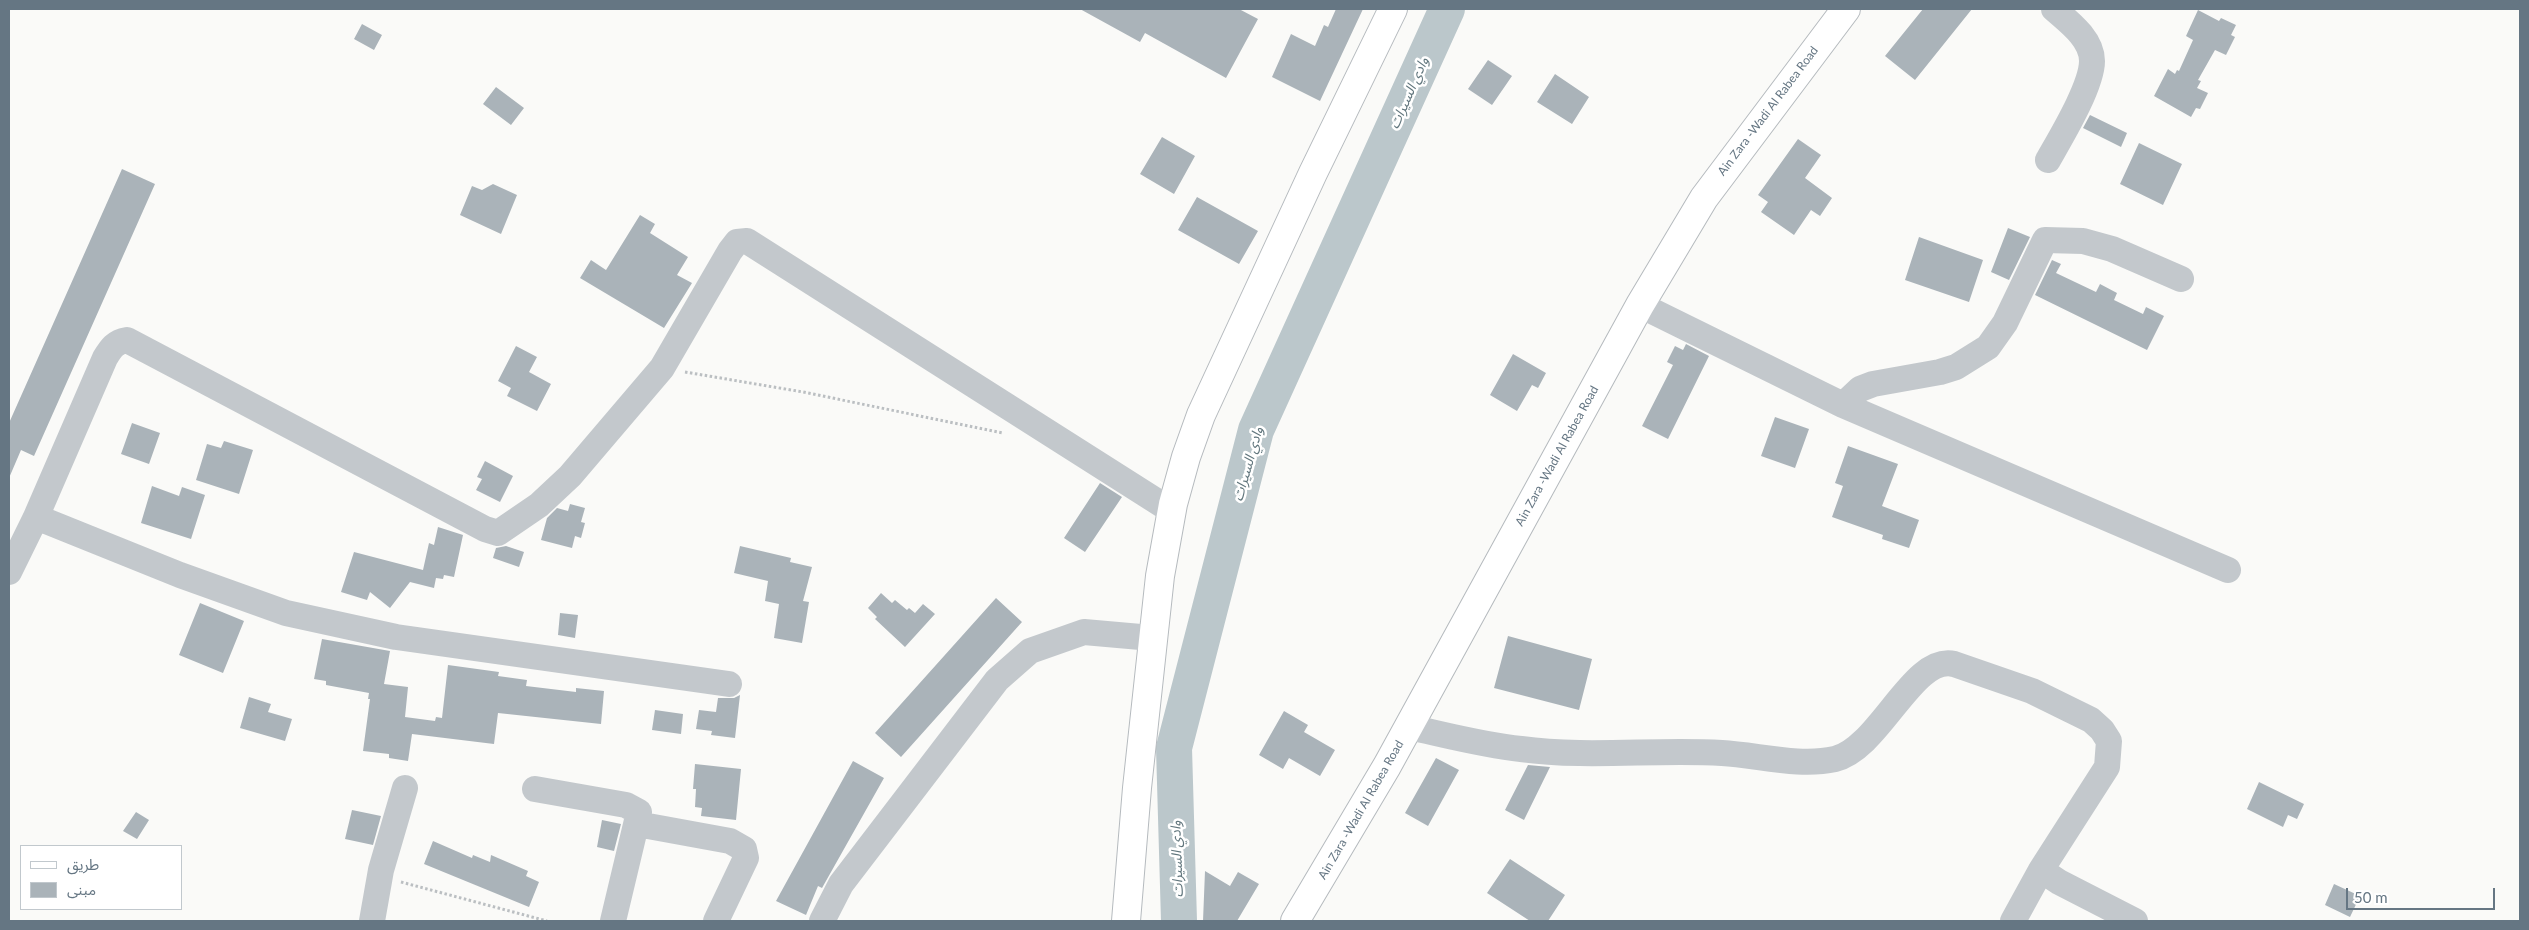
<!DOCTYPE html>
<meta charset="utf-8">
<style>
body{margin:0}
#map{position:relative;width:2529px;height:930px;overflow:hidden;background:#fafaf8;font-family:Lato,"Noto Sans Arabic",sans-serif}
canvas{display:block}
.frame{position:absolute;inset:0;border:10px solid #657683;pointer-events:none}
.legend{position:absolute;left:20px;top:845px;width:162px;height:65px;box-sizing:border-box;background:#fff;border:1px solid #c1c8cd;margin:0;padding:6px 9px;list-style:none;font-size:15px;color:#657683}
.legend li{display:flex;align-items:center;gap:10px;height:25px}
.legend b{width:25px;border:1px solid #c1c8cd}
.scale{position:absolute;left:2346px;top:888px;width:149px;height:22px;box-sizing:border-box;border:2px solid #657683;border-top:0;padding-left:6px;font-size:15px;line-height:18px;white-space:nowrap;color:#657683;-webkit-text-stroke:4px #fff;paint-order:stroke}
</style>
<div id="map">
<canvas width="2529" height="930"></canvas>
<div class="frame"></div>
<ul class="legend">
<li><b style="height:6px;background:#fff"></b>طريق</li>
<li><b style="height:14px;background:#aab3b9"></b>مبنى</li>
</ul>
<div class="scale">50 m</div>
</div>
<script>
const g = document.querySelector('canvas').getContext('2d');
g.lineJoin = 'round';
function stroke(path, color, width, dash) { g.strokeStyle = color; g.lineWidth = width; g.lineCap = dash ? 'butt' : 'round'; g.setLineDash(dash || []); g.stroke(path); }
function paint(path, color) { g.fillStyle = color; g.fill(path, 'evenodd'); }
function write(font, color, halo, rows, align = 'center') {
  g.font = font + ' Lato,"Noto Sans Arabic",sans-serif'; g.lineWidth = 5; g.setLineDash([]); g.textBaseline = 'middle'; g.strokeStyle = halo; g.fillStyle = color; for (const [text, x, y, turn = 0] of rows) {
    g.save(); g.translate(x, y); g.rotate((+turn || 0) * Math.PI / 180); g.textAlign = isNaN(turn) ? turn : align; if (halo) g.strokeText(text, 0, 0); g.fillText(text, 0, 0); g.restore();
  }
}
const river = new Path2D(`
 M 1179,921 L 1174,748 L 1256,430 L 1447,9`);
const building = new Path2D(`
 M 1080,9 L 1239,9 L 1258,19 L 1226,78 L 1145,33 L 1140,42 Z
 M 1336,9 L 1363,9 L 1320,101 L 1272,77 L 1291,34 L 1315,46 L 1324,25 L 1328,27 Z
 M 1923,9 L 1972,9 L 1915,80 L 1885,56 Z
 M 2198,10 L 2219,21 L 2221,18 L 2236,25 L 2231,35 L 2235,37 L 2226,55 L 2215,50 L 2198,80 L 2201,81 L 2197,88 L 2208,93 L 2200,109 L 2196,108 L 2191,117 L 2154,96 L 2168,69 L 2175,74 L 2177,70 L 2179,71 L 2193,40 L 2186,36 Z
 M 362,24 L 382,35 L 374,50 L 354,39 Z
 M 1488,60 L 1512,76 L 1492,105 L 1468,89 Z
 M 1555,74 L 1589,97 L 1572,124 L 1537,102 Z
 M 496,87 L 524,108 L 511,125 L 483,104 Z
 M 2090,115 L 2127,133 L 2121,147 L 2083,128 Z
 M 1162,137 L 1195,156 L 1174,194 L 1140,174 Z
 M 1798,139 L 1821,155 L 1805,178 L 1832,198 L 1820,216 L 1811,210 L 1794,235 L 1761,212 L 1768,202 L 1758,195 Z
 M 2139,143 L 2182,164 L 2163,205 L 2120,184 Z
 M 122,169 L 155,184 L 34,456 L 21,450 L 9,478 L 9,423 Z
 M 493,184 L 517,195 L 501,234 L 460,215 L 472,186 L 482,190 Z
 M 1197,197 L 1258,231 L 1239,264 L 1178,230 Z
 M 640,215 L 655,224 L 650,233 L 688,257 L 677,275 L 692,283 L 664,328 L 580,278 L 591,260 L 606,270 Z
 M 2008,228 L 2030,237 L 2009,280 L 1991,272 Z
 M 1919,237 L 1983,260 L 1969,302 L 1905,280 Z
 M 2052,260 L 2061,264 L 2056,273 L 2096,292 L 2100,284 L 2117,293 L 2114,300 L 2143,314 L 2146,307 L 2164,316 L 2147,350 L 2035,295 Z
 M 1686,344 L 1709,356 L 1668,439 L 1642,426 L 1673,365 L 1667,362 L 1675,346 L 1683,350 Z
 M 516,346 L 537,357 L 529,372 L 551,384 L 537,411 L 507,396 L 511,388 L 498,381 Z
 M 1513,354 L 1546,373 L 1538,388 L 1532,385 L 1517,411 L 1490,395 Z
 M 1775,417 L 1809,429 L 1795,468 L 1761,456 Z
 M 132,423 L 160,433 L 149,464 L 121,454 Z
 M 224,441 L 253,450 L 239,494 L 196,480 L 207,444 L 221,448 Z
 M 1848,446 L 1898,464 L 1882,506 L 1919,520 L 1909,548 L 1882,539 L 1883,535 L 1832,517 L 1843,486 L 1835,483 Z
 M 485,461 L 513,476 L 500,502 L 476,490 L 482,479 L 477,477 Z
 M 1100,483 L 1122,497 L 1085,552 L 1064,538 Z
 M 152,486 L 179,496 L 182,487 L 205,495 L 191,539 L 141,523 Z
 M 570,504 L 585,508 L 581,522 L 585,523 L 581,538 L 575,536 L 572,548 L 541,540 L 547,518 L 557,508 L 568,511 Z
 M 438,527 L 463,535 L 454,577 L 444,575 L 443,579 L 436,578 L 434,588 L 410,582 L 390,608 L 370,592 L 367,600 L 341,592 L 354,552 L 423,570 L 429,543 L 434,545 Z
 M 506,546 L 524,552 L 519,567 L 493,558 L 496,548 Z
 M 740,546 L 791,558 L 790,562 L 812,567 L 803,601 L 809,602 L 802,643 L 774,638 L 779,604 L 765,601 L 768,581 L 734,573 Z
 M 881,593 L 892,603 L 895,600 L 907,610 L 909,608 L 915,613 L 923,604 L 935,614 L 905,647 L 875,619 L 877,617 L 868,608 Z
 M 996,598 L 1022,622 L 901,757 L 875,733 Z
 M 200,603 L 244,621 L 223,673 L 179,655 Z
 M 560,613 L 578,615 L 575,638 L 558,635 Z
 M 1508,636 L 1592,659 L 1579,710 L 1494,688 Z
 M 322,639 L 390,651 L 384,684 L 408,687 L 405,717 L 435,721 L 436,717 L 442,718 L 448,665 L 499,672 L 498,676 L 527,680 L 526,686 L 576,692 L 576,688 L 604,691 L 601,724 L 498,713 L 494,744 L 412,734 L 408,761 L 389,758 L 389,754 L 363,751 L 370,699 L 368,699 L 369,693 L 326,685 L 326,681 L 314,679 Z
 M 740,695 L 735,738 L 711,735 L 712,731 L 696,729 L 699,710 L 716,712 L 718,698 L 734,698 Z
 M 249,697 L 271,704 L 268,712 L 292,719 L 285,741 L 240,728 Z
 M 655,710 L 683,714 L 681,734 L 652,730 Z
 M 1284,711 L 1308,725 L 1304,732 L 1335,750 L 1320,776 L 1289,758 L 1283,769 L 1259,755 Z
 M 1436,758 L 1459,770 L 1428,826 L 1405,813 Z
 M 853,761 L 884,778 L 822,888 L 818,886 L 806,915 L 776,901 Z
 M 695,764 L 741,769 L 736,820 L 701,816 L 702,808 L 695,807 L 696,789 L 693,789 Z
 M 1528,765 L 1550,767 L 1524,820 L 1505,810 Z
 M 2259,782 L 2304,804 L 2297,819 L 2288,815 L 2283,827 L 2247,809 Z
 M 352,810 L 381,816 L 373,845 L 345,839 Z
 M 136,812 L 149,820 L 137,839 L 123,831 Z
 M 602,820 L 621,824 L 614,851 L 597,847 Z
 M 433,841 L 472,858 L 473,855 L 490,862 L 491,855 L 528,871 L 526,876 L 539,882 L 529,907 L 424,864 Z
 M 1510,859 L 1565,895 L 1548,921 L 1530,921 L 1487,893 Z
 M 1205,871 L 1230,886 L 1238,872 L 1259,884 L 1237,921 L 1203,921 Z
 M 2334,884 L 2360,896 L 2350,917 L 2325,905 Z`);
const path = new Path2D(`
 M 685,372 L 803,392 L 1003,433
 M 401,882 L 547,921`);
const minor = new Path2D(`
 M 2048,160 C 2061,137 2092,86 2092,61 C 2092,39 2069,22 2054,9
 M 1640,305 L 1843,405 L 2228,570
 M 1843,405 L 1860,389 L 1873,384 L 1940,372 L 1956,367 L 1988,347 L 2005,323 L 2045,240 L 2083,241 L 2112,249 L 2181,279
 M 36,517 L 105,358 C 111,348 115,342 127,340 L 485,529 L 498,533 L 539,505 L 570,476 L 662,368 L 730,251 L 737,242 L 747,241 L 1172,511
 M 9,572 L 36,517 L 180,575 L 286,613 L 396,637 L 729,684
 M 1409,727 C 1446,735 1483,745 1521,749 C 1588,758 1655,749 1722,753 C 1758,755 1799,767 1835,759 C 1880,748 1913,654 1954,664 L 2032,691 L 2091,720 L 2102,730 L 2109,741 L 2107,767 L 2041,870 L 2013,921
 M 535,789 L 626,805 L 639,812 L 613,921
 M 637,824 L 730,841 L 744,849 L 746,858 L 716,921
 M 2041,870 L 2059,882 L 2135,921
 M 372,921 L 381,870 L 405,788
 M 822,921 L 841,884 L 997,680 L 1030,651 L 1084,632 L 1152,638`);
const major = new Path2D(`
 M 1126,921 L 1137,788 L 1160,576 L 1173,504 L 1186,457 L 1201,415 L 1313,173 L 1393,9
 M 1295,921 L 1387,766 L 1640,305 L 1704,198 L 1846,9`);
const streetNames = [
 ["Ain Zara -Wadi Al Rabea Road",1768,111,-53],
 ["Ain Zara -Wadi Al Rabea Road",1557,456,-61],
 ["Ain Zara -Wadi Al Rabea Road",1361,810,-60]
];
const waterNames = [
 ["وادي السيرات",1409,93,-66],
 ["وادي السيرات",1248,464,-74],
 ["وادي السيرات",1177,859,-92]
];
stroke(river, '#bbc7cb', 36);
paint(building, '#aab3b9');
stroke(major, '#b5babe', 30);
stroke(path, '#bbbfc2', 3, [2.5, 2.5]);
stroke(minor, '#c3c8cc', 26);
stroke(major, '#fff', 28);
write('12px', '#657683', '#fff', streetNames);
write('italic 14px', '#60757c', '#fff', waterNames);
</script>
